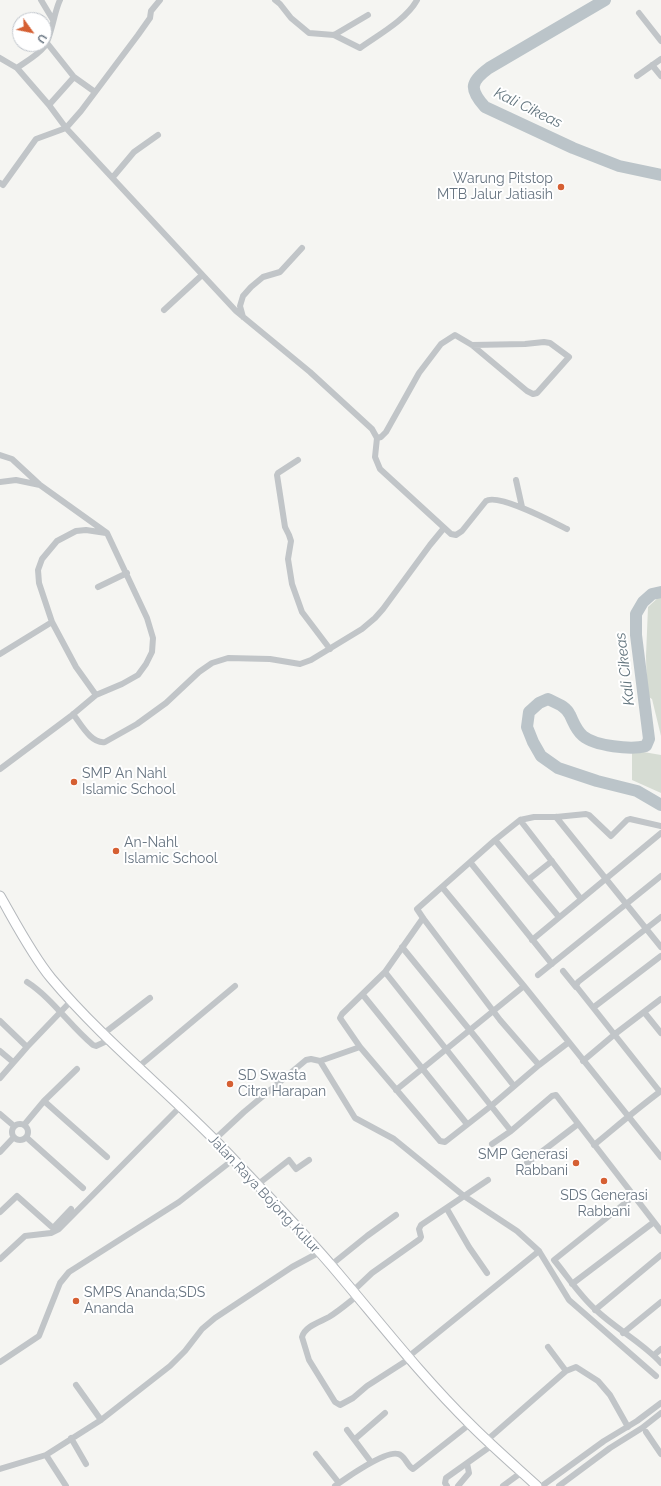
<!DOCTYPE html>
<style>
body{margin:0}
#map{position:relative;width:661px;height:1486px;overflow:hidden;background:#f5f5f2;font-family:Raleway,sans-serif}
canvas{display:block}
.north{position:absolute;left:12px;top:12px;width:40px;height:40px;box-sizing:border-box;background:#fff;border:1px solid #c2c7cd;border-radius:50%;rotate:123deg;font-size:11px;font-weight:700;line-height:16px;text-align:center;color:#677481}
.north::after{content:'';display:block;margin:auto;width:14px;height:18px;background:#d55f32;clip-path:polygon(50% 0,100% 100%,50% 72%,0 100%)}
</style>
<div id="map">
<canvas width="661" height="1486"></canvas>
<div class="north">U</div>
</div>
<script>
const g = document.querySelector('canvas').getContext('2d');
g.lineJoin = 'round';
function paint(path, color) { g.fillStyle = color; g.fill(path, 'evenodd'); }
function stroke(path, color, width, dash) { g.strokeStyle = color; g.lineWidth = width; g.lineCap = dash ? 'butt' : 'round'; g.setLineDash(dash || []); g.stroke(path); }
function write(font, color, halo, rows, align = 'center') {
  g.font = font + ' Raleway,sans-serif'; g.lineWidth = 4; g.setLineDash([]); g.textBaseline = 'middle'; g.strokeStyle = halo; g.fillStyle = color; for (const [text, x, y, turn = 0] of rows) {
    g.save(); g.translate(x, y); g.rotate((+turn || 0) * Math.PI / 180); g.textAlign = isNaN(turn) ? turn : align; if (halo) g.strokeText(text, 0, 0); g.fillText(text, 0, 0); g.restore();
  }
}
const green = new Path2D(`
 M 661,595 L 661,736 L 652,699 L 647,696 L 646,656 L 648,607 Z
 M 632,750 L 661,755 L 661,793 L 632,780 Z`);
const river = new Path2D(`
 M 605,0 L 489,68 C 470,82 469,89 485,107 L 573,148 L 619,166 L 661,175
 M 661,592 L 652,594 L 643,602 L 636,614 L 636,635 L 649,739 L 646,746 C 631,750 595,746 583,736 C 576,730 574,723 570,715 C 566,706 556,703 548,699 L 539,703 L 529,712 L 527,727 L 533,742 L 541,756 L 558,768 L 597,781 L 637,791 L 661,805`);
const minor = new Path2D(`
 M 41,0 L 53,20
 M 275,0 L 280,4 L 291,18 L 309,33 L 334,35 L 368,15
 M 639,13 L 661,41
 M 334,35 L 360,48 C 378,35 406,20 417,0
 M 47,43 L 74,77
 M 0,58 L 17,68 L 49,105 L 66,128 L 236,311 L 310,372 L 372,429 L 377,438 L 375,457 L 380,469 L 451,534 L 456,535 L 462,531 L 486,501 C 498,493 553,522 567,529
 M 652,65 L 661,76
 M 17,68 C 25,62 38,55 44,47 C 51,39 54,12 60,0
 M 637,76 L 661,59
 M 49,105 L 74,77 L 95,92
 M 113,177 L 134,152 L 158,135
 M 0,183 L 3,185 L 36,139 L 66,128 L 81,111 L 138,35 L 150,18 L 151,11 L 160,0
 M 164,310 L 202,275
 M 243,317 L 240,306 L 243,296 L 251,287 L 263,277 L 280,272 L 302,248
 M 377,438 L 381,437 L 386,432 L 419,373 L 441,344 L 455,335 L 472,345 L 527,391 L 533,394 L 537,393 L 569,357 L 550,343 L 544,342 L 525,344 L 472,345
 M 0,455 L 12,459 L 39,484
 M 298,460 L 278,473 L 277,475 L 285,527 L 289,535 L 291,541 L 288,559 L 292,584 L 302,612 L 330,649
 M 516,480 L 522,507
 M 0,482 L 16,480 L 40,485 L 107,533 L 147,618 L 153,638 L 152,652 L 146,664 L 138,675 L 122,684 L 96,695 L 71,716 L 0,769
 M 98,587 L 127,573
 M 0,654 L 52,622
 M 96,695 L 76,667 L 52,622 L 39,583 L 38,570 L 42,559 L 57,541 L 76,531 L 86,530 L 106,533
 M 73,714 C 81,724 91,744 105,742 L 137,724 L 166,703 L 199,672 L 212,663 L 228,658 L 270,659 L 300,664 L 311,660 L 362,629 L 375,618 L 383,609 L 430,545 L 444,528
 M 556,817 L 661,947
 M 520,820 L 581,899
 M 495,840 L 559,917
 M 470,862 L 552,964
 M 528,880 L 552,861
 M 442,887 L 524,986 L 661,1157
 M 423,918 L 385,972 L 342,1014 L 340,1018 L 360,1047 L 440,1141 L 445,1142 L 491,1106 L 539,1065 L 569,1042
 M 532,940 L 661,833
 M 402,947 L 477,1039 L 514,1086
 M 563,971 L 576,987
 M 385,972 L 511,1131
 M 538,975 L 661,876
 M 27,982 C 52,998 70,1026 93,1045 L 96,1046 L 109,1040
 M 363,995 L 467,1124
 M 594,1007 L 661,956
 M 644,1012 L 661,1033
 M 0,1021 L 27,1047
 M 103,1034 L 150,998
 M 0,1051 L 13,1062
 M 320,1061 L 360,1047
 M 583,1061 L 615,1034 L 661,999
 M 539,1065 L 500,1020 L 423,918 L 417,909 L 495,840 L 520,820 L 534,817 L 556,817 L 586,814 L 589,815 L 611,836 L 627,820 L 630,819 L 661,826
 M 137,1068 L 235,986
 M 0,1078 L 27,1047 L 72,1000
 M 396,1090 L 524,986
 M 660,1092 L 576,986 L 578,982 L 661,917
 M 44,1101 L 107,1157
 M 0,1114 L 14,1126
 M12 1132a8 8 0 1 1 16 0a8 8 0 1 1-16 0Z
 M 24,1125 L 44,1101 L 77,1069
 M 26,1137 L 83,1188
 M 214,1140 L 244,1112 L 306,1060 L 311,1059 L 320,1061 L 355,1118 L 394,1139 L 464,1196 L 517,1231 L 539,1251 L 569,1300 L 656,1376
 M 492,1144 L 511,1131 L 552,1096 L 556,1095 L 661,1231
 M 594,1145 C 616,1127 638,1108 661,1091
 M 0,1152 L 14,1137
 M 527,1163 L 578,1124
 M 257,1185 L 289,1160 L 296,1169 L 309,1160
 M 634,1196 L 554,1260 C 568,1277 580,1296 596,1310 C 616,1329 643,1343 661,1363
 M 447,1209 L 469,1247 L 487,1273
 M 0,1212 L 17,1196 L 53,1228 L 71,1209
 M 0,1259 L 25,1236 L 51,1233 L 59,1229 L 180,1107
 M 331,1265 L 367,1236 L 396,1215
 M 572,1284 L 654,1222
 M 353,1291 L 372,1273 L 420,1239 L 421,1237 L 419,1229 L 421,1225 L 488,1180
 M 357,1296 C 348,1303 339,1311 329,1317 C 320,1322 305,1326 302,1337 L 309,1360 L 335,1402 L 340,1405 L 353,1398 L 367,1386 L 409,1359
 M 595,1310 L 661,1255
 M 623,1333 L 661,1302
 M 548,1347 L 566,1371
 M 654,1355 L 661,1349
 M 408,1357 L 539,1251
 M 0,1362 L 39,1336 L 60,1283 L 69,1272 L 179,1202 L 234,1159
 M 76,1385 L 101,1420
 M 347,1430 L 371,1462
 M 646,1432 L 661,1454
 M 71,1438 L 86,1464
 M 355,1439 L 385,1413
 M 486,1441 L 566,1371 L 576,1367 L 598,1381 L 610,1395 L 628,1427
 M 316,1454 L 339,1483
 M 46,1455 L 66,1486
 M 0,1469 L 46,1455 L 101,1420 L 170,1366 L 185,1351 L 202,1329 L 215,1318 L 292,1267 L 320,1252
 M 335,1486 C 346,1478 386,1450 398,1454 C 405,1455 407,1466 413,1469 L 470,1424
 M 447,1486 L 445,1483 L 446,1478 L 491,1446
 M 458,1486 L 469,1473 L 467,1463
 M 503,1486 L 522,1472
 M 542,1486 L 604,1441 L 637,1421 L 661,1403
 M 559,1486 L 610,1448 L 642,1428 L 661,1413`);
const secondary = new Path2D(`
 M 0,896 C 15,922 32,955 51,978 C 107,1045 177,1098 236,1162 C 270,1198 305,1234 337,1272 C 381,1324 423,1378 472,1426 C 493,1447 515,1466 537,1486`);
const markers = [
 [561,187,4,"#d55f32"],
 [74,782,4,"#d55f32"],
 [116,851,4,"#d55f32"],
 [230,1084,4,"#d55f32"],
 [576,1163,4,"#d55f32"],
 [604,1181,4,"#d55f32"],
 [76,1301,4,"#d55f32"]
];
const poiNames = [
 ["Warung Pitstop",553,179,"right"],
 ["MTB Jalur Jatiasih",553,195,"right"],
 ["SMP An Nahl",82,774],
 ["Islamic School",82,790],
 ["An-Nahl",124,843],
 ["Islamic School",124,859],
 ["SD Swasta",238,1076],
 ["Citra Harapan",238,1092],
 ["SMP Generasi",568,1155,"right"],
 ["Rabbani",568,1171,"right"],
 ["SDS Generasi",604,1196,"center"],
 ["Rabbani",604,1212,"center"],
 ["SMPS Ananda;SDS",84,1293],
 ["Ananda",84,1309]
];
const streetNames = [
 ["Jalan Raya Bojong Kulur",264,1194,47]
];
const waterNames = [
 ["Kali Cikeas",528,108,26],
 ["Kali Cikeas",625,669,-97]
];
paint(green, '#d6dcd3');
stroke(river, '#bbc4c9', 12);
stroke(secondary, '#b4b8bc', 11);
stroke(minor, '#c1c5c8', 6);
stroke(secondary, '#fff', 9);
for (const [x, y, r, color] of markers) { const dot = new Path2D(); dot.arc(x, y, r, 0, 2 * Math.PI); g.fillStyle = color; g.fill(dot); stroke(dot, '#fff', 1.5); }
write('14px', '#677481', '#fff', poiNames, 'left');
write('14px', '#677481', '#fff', streetNames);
write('italic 15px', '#63757e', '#fff', waterNames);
</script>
